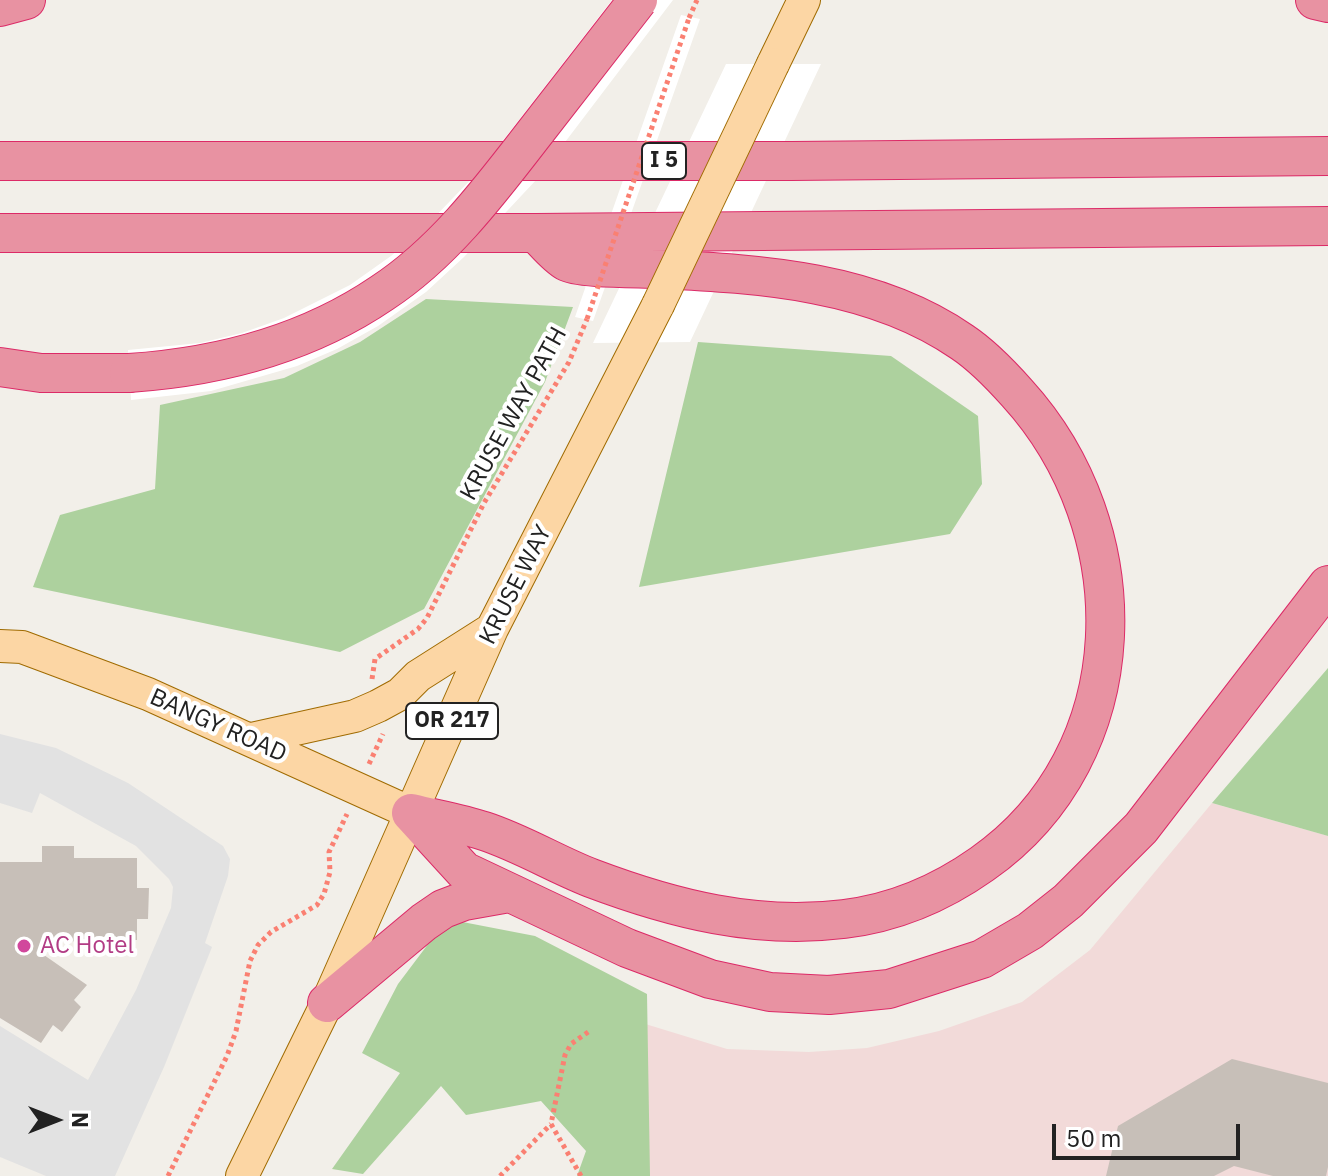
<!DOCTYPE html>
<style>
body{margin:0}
#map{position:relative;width:1328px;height:1176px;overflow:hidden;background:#f2efe9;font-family:"IBM Plex Sans",sans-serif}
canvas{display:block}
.north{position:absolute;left:16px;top:1080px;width:80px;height:80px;-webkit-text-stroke:6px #fff;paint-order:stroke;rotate:90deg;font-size:22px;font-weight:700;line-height:32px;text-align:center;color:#222}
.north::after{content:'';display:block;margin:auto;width:28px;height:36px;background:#222;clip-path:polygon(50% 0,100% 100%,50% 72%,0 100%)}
.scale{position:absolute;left:1052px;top:1124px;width:188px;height:36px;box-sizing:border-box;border:4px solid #222;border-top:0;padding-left:10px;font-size:24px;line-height:28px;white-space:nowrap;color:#222;-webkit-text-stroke:6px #fff;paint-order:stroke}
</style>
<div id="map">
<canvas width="1328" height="1176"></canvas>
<div class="north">N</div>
<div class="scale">50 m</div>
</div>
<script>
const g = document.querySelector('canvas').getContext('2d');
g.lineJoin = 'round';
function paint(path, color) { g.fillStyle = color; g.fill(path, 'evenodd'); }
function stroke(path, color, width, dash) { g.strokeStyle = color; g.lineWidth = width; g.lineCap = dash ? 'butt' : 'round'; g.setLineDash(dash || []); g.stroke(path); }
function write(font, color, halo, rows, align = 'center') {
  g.font = font + ' "IBM Plex Sans",sans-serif'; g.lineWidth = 8; g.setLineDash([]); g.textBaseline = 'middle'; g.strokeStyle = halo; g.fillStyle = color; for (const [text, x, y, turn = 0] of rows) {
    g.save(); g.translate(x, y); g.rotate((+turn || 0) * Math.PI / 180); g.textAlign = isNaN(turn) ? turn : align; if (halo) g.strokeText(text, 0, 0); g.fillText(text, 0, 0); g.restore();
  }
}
const commercial = new Path2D(`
 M 1212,803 L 1328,836 L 1328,1176 L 614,1176 L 603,1011 L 727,1049 L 809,1052 L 867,1048 L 939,1031 L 1022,1002 L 1090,950 Z`);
const forest = new Path2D(`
 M 426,299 L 573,307 L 545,382 L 424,609 L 340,652 L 33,587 L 60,515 L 155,489 L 160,405 L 284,378 L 360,342 Z
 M 698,342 L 891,356 L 978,416 L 982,484 L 950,534 L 639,587 Z
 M 1328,668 L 1328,836 L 1212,803 Z
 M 447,919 L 535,936 L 647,994 L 650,1176 L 577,1176 L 586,1151 L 541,1101 L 466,1115 L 441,1086 L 363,1174 L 332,1169 L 400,1073 L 362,1053 L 398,984 Z`);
const parking = new Path2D(`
 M 0,734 L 56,748 L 128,783 L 223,846 L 230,859 L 228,876 L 205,943 L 212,947 L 164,1067 L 115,1176 L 46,1176 L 0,1157 L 0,1026 L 88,1080 L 136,990 L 171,908 L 173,887 L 169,879 L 136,846 L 40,793 L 32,813 L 0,803 Z`);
const pier = new Path2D(`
 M 612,0 L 673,0 L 537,179 L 464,257 L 426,292 L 378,326 L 337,349 L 297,366 L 211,391 L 131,400 L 128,350 L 200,343 L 242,333 L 284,318 L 350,285 L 391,256 L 425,227 L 480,170 Z
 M 681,15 L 700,19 L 593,321 L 575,317 Z
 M 726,64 L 821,64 L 690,342 L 593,343 Z`);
const building = new Path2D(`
 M 42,846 L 74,846 L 74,858 L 137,858 L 137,888 L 149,888 L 148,919 L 137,919 L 137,940 L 49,942 L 48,950 L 44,955 L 87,985 L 74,1000 L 81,1007 L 62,1032 L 53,1025 L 41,1043 L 0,1018 L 0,862 L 42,862 Z
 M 1232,1059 L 1328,1083 L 1328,1167 L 1326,1176 L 1273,1176 L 1234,1166 L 1214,1176 L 1106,1176 L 1118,1126 Z`);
const path = new Path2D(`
 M 689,18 L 697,0
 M 372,679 L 375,659 L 418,629 L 427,618 L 484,503 L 569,362 L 587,319
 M 369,764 L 383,734
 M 168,1176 L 227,1056 L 236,1031 L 250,961 L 258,945 L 271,932 L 317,905 L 324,894 L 330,872 L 329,852 L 347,814
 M 500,1176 L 551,1124
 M 581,1176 L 551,1124 L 565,1055 L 571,1044 L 591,1030`);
const major = new Path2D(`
 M 773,64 L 804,0
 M 0,646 L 22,647 L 148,694 L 411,813
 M 251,739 L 355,716 L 378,706 L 400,694 L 418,676 L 492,629
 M 242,1176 L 327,1003 L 492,629 L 658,305`);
const highway = new Path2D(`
 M 1315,0 L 1328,3
 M 0,7 L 26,0
 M 0,161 L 792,161 L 1328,156
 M 0,233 L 536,233 L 1328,226
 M 0,367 L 41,373 L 129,373
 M 411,813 C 435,819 460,823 484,831 C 521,843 555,864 591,878 C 673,909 756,930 844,919 C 894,913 941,893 982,864 C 1139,754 1141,529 1017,393 C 1001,375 983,356 962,342 C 874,281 761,274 658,269 C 640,268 578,269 567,262 C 556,256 545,242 536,233
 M 411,813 L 464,871 L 627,948 L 710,979 L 770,992 L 829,995 L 889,989 L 982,959 L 1030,931 L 1068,901 L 1141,828 L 1328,585
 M 327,1003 L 424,922 L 443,909 L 464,901 L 509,893`);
const pathBridge = new Path2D(`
 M 587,319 L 689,18`);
const majorBridge = new Path2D(`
 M 658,305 L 773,64`);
const highwayBridge = new Path2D(`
 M 129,373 C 218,367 307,344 382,293 C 443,253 489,192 533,135 C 568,90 603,45 638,0`);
const markers = [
 [24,946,8,"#d1479c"]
];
const shields = [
 [664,161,44],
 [452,721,92]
];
const shieldNames = [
 ["I 5",664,161],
 ["OR 217",452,721]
];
const streetNames = [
 ["KRUSE WAY PATH",514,414,-61],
 ["KRUSE WAY",516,585,-63],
 ["BANGY ROAD",218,726,24]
];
const hotelNames = [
 ["AC Hotel",40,946]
];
paint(commercial, '#f2dad9');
paint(forest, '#add19e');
paint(parking, '#e2e2e2');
paint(pier, '#fff');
paint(building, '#c7bfb8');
stroke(major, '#a06b00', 34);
stroke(highway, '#dc2a67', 40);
stroke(path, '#fa8072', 5, [4, 4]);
stroke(major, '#fcd6a4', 32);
stroke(highway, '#e892a2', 38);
stroke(majorBridge, '#a06b00', 34, []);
stroke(highwayBridge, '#dc2a67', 40, []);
stroke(pathBridge, '#fa8072', 5, [4, 4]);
stroke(majorBridge, '#fcd6a4', 32);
stroke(highwayBridge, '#e892a2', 38);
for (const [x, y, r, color] of markers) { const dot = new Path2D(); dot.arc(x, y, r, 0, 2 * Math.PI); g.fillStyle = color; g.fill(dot); stroke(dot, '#fff', 3); }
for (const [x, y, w] of shields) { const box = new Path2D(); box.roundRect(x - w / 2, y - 18, w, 36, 6); g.fillStyle = '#fff'; g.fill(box); stroke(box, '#222', 2); }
write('bold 22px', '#222', null, shieldNames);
write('24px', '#222', '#fff', streetNames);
write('24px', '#b23c85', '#fff', hotelNames, 'left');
</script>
